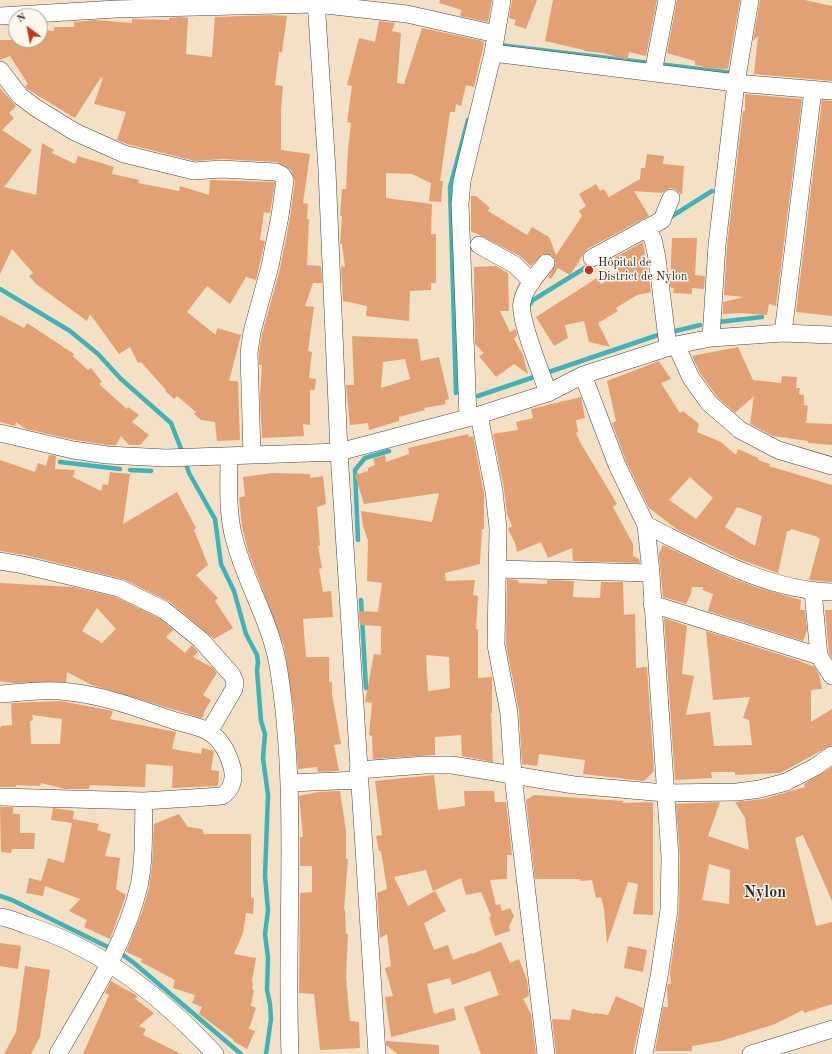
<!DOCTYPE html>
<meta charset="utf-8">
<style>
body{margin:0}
#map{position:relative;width:832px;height:1054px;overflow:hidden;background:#f4e0c4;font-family:"Old Standard TT",serif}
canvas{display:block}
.north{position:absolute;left:8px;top:8px;width:40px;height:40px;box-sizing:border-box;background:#fbf7ec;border:1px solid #a8a59f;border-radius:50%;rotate:328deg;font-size:11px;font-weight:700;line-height:16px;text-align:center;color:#2b2b2b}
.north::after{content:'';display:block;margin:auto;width:14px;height:18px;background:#c8321e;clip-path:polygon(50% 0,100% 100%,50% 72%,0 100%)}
</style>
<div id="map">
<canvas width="832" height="1054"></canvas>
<div class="north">N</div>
</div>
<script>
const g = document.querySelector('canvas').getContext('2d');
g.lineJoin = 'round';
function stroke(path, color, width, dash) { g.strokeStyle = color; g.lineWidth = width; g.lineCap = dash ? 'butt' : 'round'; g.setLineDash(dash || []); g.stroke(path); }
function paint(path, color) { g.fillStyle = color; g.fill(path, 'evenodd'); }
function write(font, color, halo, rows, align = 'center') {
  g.font = font + ' "Old Standard TT",serif'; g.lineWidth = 3; g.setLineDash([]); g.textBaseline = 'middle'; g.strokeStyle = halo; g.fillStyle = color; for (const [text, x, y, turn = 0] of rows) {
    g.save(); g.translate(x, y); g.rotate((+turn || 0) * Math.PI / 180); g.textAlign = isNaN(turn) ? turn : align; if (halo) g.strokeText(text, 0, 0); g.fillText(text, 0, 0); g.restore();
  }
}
const stream = new Path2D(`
 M 499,45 L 733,73
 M 669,218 L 712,191
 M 0,289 L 70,331 L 98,354 L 121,379 L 171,423 L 183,454
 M 527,308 L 533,300 L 593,263
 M 719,322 L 762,317
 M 456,393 L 450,187 L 468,120
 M 478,396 L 655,336 L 700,325
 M 185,461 L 189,473 L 215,519 L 221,564 L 234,591 L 246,634 L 257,655 L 258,662 L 257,670 L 261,721 L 265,734 L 263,758 L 268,795 L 265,876 L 268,910 L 265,934 L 268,958 L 267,990 L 270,1004 L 271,1019 L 266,1054
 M 60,462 L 120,469
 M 130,470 L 151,471
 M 358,540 L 355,470 L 365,458 L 389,451
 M 361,600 L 366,688
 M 0,896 L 12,900 L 112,949
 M 119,952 L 134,963 L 241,1054`);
const building = new Path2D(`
 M 440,0 L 492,0 L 488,22 L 460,16 L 462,10 L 439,3 Z
 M 512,0 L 537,0 L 526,29 L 514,25 L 516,20 L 509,18 Z
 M 553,0 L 657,0 L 646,56 L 629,52 L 627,60 L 603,53 L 584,51 L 584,50 L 545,41 Z
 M 677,0 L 740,0 L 728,69 L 702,68 L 702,66 L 695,65 L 695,61 L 667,53 Z
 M 760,0 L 805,0 L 832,6 L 832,81 L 754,74 L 758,36 L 753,41 Z
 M 271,15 L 287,16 L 282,52 L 279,52 L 275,85 L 283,86 L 281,110 L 281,150 L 310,154 L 303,203 L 308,204 L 307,219 L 309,219 L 307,265 L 321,266 L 322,283 L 313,283 L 305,306 L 314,307 L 308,351 L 312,352 L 309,378 L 316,379 L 315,390 L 310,390 L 310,425 L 303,424 L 304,436 L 262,438 L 260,396 L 262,365 L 259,365 L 259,354 L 262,334 L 280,269 L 290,218 L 295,181 L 291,170 L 277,162 L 222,159 L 195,161 L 127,144 L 117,140 L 126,112 L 94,104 L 103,78 L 101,77 L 75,118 L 27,89 L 25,86 L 28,84 L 10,56 L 0,60 L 0,40 L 40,40 L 40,30 L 54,31 L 54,27 L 74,27 L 74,22 L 95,20 L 132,23 L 132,19 L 169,20 L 169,18 L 181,17 L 188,18 L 186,54 L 212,57 L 215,17 Z
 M 379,21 L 395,23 L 392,31 L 401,33 L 397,83 L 404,84 L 422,28 L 483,41 L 484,44 L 474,87 L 466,85 L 461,106 L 456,104 L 455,112 L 450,112 L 440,181 L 443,181 L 441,202 L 429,201 L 431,183 L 412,174 L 386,173 L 386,198 L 432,204 L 431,234 L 436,234 L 436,283 L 431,283 L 431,290 L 410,291 L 409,321 L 366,316 L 367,306 L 343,301 L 341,266 L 345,267 L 342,244 L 340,244 L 342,216 L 340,216 L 342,189 L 346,189 L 348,149 L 351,123 L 347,122 L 352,86 L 347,85 L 359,38 L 375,42 Z
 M 0,88 L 16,106 L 9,113 L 14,118 L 2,130 L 32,150 L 4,187 L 36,195 L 42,143 L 54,150 L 52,153 L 75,164 L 78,156 L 114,167 L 112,174 L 139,180 L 138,183 L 179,191 L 180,186 L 209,195 L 210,180 L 275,182 L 270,213 L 264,212 L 260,240 L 265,241 L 256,280 L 246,277 L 230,304 L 207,286 L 187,312 L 216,335 L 217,328 L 241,335 L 229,381 L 238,381 L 240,440 L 217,441 L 215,422 L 201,420 L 194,414 L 196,412 L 177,396 L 174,399 L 165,391 L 166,390 L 141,362 L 138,363 L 130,347 L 119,354 L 90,314 L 87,321 L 36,284 L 29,276 L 33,273 L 12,249 L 0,274 Z
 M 745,94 L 802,99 L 776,306 L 769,304 L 767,315 L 739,313 L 723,314 L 723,302 L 744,297 L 724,295 L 727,246 L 743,111 L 745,111 Z
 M 822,100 L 832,101 L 832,316 L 796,312 Z
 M 647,154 L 664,156 L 663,164 L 684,166 L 682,195 L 675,189 L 670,188 L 662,193 L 634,191 L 649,216 L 587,249 L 570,275 L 558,268 L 551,279 L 548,277 L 556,264 L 552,255 L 542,254 L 531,266 L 520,256 L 471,231 L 471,196 L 476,196 L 490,208 L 488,211 L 527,235 L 532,227 L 549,237 L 556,255 L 582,216 L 579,211 L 586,206 L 579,194 L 596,184 L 600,191 L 604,189 L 609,197 L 640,179 L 641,168 L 645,168 Z
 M 672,238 L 697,238 L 695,275 L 705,276 L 704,289 L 692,288 L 692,294 L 673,293 L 674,288 L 671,288 L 670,285 Z
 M 643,242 L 651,292 L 637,295 L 616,308 L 618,311 L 598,323 L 610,347 L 589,342 L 584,321 L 565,325 L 568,338 L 554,346 L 536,317 L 597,278 L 601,284 L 619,273 L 614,258 Z
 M 496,266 L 508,273 L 509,311 L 500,311 L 510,332 L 516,329 L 517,335 L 514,339 L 523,355 L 528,374 L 514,364 L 496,377 L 479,356 L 484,353 L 475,344 L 474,267 Z
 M 0,315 L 24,328 L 27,323 L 74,354 L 73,356 L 88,370 L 91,368 L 102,382 L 99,384 L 127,409 L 128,407 L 139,415 L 132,422 L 149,435 L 140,445 L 129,445 L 121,436 L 116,445 L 108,445 L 75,440 L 26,429 L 16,422 L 15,426 L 0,422 Z
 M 352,336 L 418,339 L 421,361 L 439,357 L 449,399 L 445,400 L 446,404 L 424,408 L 425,410 L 399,417 L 399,421 L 369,430 L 368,423 L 350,425 L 346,385 L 354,385 ZM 405,359 L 410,379 L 381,388 L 383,362 Z
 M 738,347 L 753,380 L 781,383 L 782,376 L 797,377 L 796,388 L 800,388 L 799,394 L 804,395 L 804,405 L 808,406 L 806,423 L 832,424 L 832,445 L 808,443 L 808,441 L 773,436 L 750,424 L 754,396 L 735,413 L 718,398 L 700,373 L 692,356 Z
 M 659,361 L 671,379 L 661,383 L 680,413 L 683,411 L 699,424 L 697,432 L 721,442 L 736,455 L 738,449 L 758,458 L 758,460 L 770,464 L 769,466 L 832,485 L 832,582 L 809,580 L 820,539 L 815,536 L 791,529 L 790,531 L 787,531 L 778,573 L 739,559 L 695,538 L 678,530 L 649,508 L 626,461 L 612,423 L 616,421 L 607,381 ZM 690,477 L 713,498 L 696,519 L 669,500 ZM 737,507 L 762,516 L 755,546 L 725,527 Z
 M 581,397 L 585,418 L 576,420 L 578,432 L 576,433 L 580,442 L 617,504 L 613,507 L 633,544 L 633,556 L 639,559 L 640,563 L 573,561 L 572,548 L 548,558 L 541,542 L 517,552 L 515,543 L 508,529 L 512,526 L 507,514 L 504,489 L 493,434 L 518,430 L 516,422 L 533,418 L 531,409 Z
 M 468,434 L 469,437 L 473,436 L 484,494 L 484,529 L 482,529 L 480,564 L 445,573 L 446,581 L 475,580 L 473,595 L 478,596 L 476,629 L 478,629 L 478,678 L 492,677 L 492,713 L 491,713 L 493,762 L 462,756 L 461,735 L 435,737 L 435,755 L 373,759 L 372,736 L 369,735 L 372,703 L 365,702 L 374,654 L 381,655 L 381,626 L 360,625 L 359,613 L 359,611 L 378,612 L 382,583 L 367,581 L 368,540 L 363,526 L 361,511 L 432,522 L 439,493 L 364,504 L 355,475 L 368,471 L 368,468 L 375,465 L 373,459 L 385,455 L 386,462 L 409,454 L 408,448 ZM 426,655 L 449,657 L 450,688 L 428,691 Z
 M 49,455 L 56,456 L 55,469 L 75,470 L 73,477 L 101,491 L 103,484 L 108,485 L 110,472 L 130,474 L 123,524 L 177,492 L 196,528 L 194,530 L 208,565 L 196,575 L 218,598 L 215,601 L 233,628 L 214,639 L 170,602 L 123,579 L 25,555 L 0,551 L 0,460 L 35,472 L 38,463 L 46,466 Z
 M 273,473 L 310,474 L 310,478 L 323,476 L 326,504 L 317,507 L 320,545 L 318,546 L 322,568 L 319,569 L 323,592 L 331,591 L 333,617 L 303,619 L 306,657 L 329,657 L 329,682 L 332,682 L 332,694 L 341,744 L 334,745 L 339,771 L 318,772 L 317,767 L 298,769 L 294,712 L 284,646 L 248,551 L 242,526 L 239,498 L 245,496 L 243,477 Z
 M 663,545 L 732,578 L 756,587 L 801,600 L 800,610 L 805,610 L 807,630 L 803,641 L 708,611 L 713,594 L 703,590 L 703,587 L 692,587 L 691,594 L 686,604 L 663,597 L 659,554 Z
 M 507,579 L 518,580 L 518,583 L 547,584 L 547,580 L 574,581 L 573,597 L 600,598 L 601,582 L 623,582 L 624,615 L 635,614 L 636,668 L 647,667 L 654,771 L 644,781 L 583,774 L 585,760 L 539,754 L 537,766 L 522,764 L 519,711 L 506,644 Z
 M 0,583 L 73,587 L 116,597 L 159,618 L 173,630 L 166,637 L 185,653 L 192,645 L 198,652 L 193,657 L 213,668 L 217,673 L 203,695 L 211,700 L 203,714 L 204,715 L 202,718 L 92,685 L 67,672 L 66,682 L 12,683 L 0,681 ZM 97,608 L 116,629 L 102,643 L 82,631 Z
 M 825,610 L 832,610 L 832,658 L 829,653 Z
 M 664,618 L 687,626 L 682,674 L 694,676 L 686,715 L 710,712 L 714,746 L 752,745 L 749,720 L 743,718 L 750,697 L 713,700 L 706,631 L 797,660 L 815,667 L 819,675 L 822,689 L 811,690 L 811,722 L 832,709 L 832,745 L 780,773 L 735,775 L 735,772 L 711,772 L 712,778 L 675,780 Z
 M 61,701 L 113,711 L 110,719 L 176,732 L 172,749 L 201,754 L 202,748 L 214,751 L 211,770 L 219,771 L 218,786 L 172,788 L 173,766 L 146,764 L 145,787 L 90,785 L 89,789 L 65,789 L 41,783 L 40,786 L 16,785 L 16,787 L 0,787 L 0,729 L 1,726 L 12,725 L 11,703 ZM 32,715 L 62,719 L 60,744 L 31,744 L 30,721 L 33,720 Z
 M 832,767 L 832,901 L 803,835 L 795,838 L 816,926 L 832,922 L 832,1004 L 804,1013 L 803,1010 L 775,1024 L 721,1041 L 692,1046 L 692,1051 L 655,1051 L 663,1007 L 668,1007 L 667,988 L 668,984 L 671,984 L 670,972 L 679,911 L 680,857 L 676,804 L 720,802 L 708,836 L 749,850 L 745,818 L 735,802 L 763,799 L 805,787 L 804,784 ZM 709,864 L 730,870 L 729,904 L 702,900 Z
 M 434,775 L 438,810 L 465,806 L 464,791 L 494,791 L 495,802 L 506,802 L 512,855 L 507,855 L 507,879 L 490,880 L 496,905 L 500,904 L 502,911 L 510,908 L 514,916 L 509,926 L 510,931 L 495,936 L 489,917 L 491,916 L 481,892 L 466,895 L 461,878 L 433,891 L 426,870 L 394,877 L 408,906 L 435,891 L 446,911 L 424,923 L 434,950 L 448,945 L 453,960 L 472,953 L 472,954 L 501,942 L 510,963 L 519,959 L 527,980 L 529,996 L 523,999 L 531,1014 L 536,1054 L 481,1054 L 464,1007 L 499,995 L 490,971 L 452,985 L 450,978 L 427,984 L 434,1014 L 454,1008 L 456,1020 L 391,1037 L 385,997 L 393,996 L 385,968 L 391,966 L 387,934 L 380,938 L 377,893 L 387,889 L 381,851 L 379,851 L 376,836 L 382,835 L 375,781 Z
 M 340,791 L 346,831 L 346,859 L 348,859 L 344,910 L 345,910 L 346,934 L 348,934 L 346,978 L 350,1021 L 359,1022 L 360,1048 L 320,1050 L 314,994 L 299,993 L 300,893 L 312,892 L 312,866 L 300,866 L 300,837 L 303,837 L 299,796 L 318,792 Z
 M 534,795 L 624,801 L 622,803 L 653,802 L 653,915 L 633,914 L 638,884 L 628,882 L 607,944 L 604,909 L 601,897 L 596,898 L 592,880 L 581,881 L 580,879 L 535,879 L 526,800 Z
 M 0,807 L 13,807 L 13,814 L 20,814 L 20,833 L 35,833 L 34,849 L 12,849 L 11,853 L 1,852 Z
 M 53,808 L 74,811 L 73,819 L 99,824 L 97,830 L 111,834 L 105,856 L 120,858 L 116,889 L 126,895 L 110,939 L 84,927 L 87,920 L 69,911 L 80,899 L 45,886 L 43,896 L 26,893 L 29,878 L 41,881 L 48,858 L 64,863 L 72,823 L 51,820 Z
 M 179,814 L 188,827 L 202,829 L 204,834 L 251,834 L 251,898 L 254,898 L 253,914 L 246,913 L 243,933 L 234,954 L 256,958 L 252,981 L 253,983 L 252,989 L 254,990 L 251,1006 L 256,1008 L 249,1029 L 255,1031 L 247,1049 L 233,1041 L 234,1040 L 199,1014 L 202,1007 L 192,1003 L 195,995 L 173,988 L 175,980 L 141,962 L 142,959 L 126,952 L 142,912 L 149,888 L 152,866 L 154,824 Z
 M 0,943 L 21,946 L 18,969 L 0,966 Z
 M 628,946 L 647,950 L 643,972 L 624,968 Z
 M 25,966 L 50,970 L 40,1037 L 31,1054 L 4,1054 L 16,1032 Z
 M 111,981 L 136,995 L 137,996 L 135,999 L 154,1013 L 139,1026 L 146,1029 L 143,1035 L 181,1054 L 83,1054 L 109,995 L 105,993 Z
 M 616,996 L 643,1008 L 633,1054 L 556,1054 L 552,1019 L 570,1020 L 572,1009 L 594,1014 L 594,1013 L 608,1015 Z
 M 386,1041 L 439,1045 L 439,1054 L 398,1054 L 386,1045 Z`);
const minor = new Path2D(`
 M 316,0 L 327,170 L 339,452 L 377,1054
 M 0,16 L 116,9 L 316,4 L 407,14 L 496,34
 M 493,53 L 736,83 L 832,91
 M 0,70 L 20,96 L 36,108 L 75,132 L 124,154 L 194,171 L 221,169 L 276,172 L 282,175 L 285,180 L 280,216 L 270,266 L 252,332 L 249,353 L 252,455
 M 653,73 L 667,0
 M 646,228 L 653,239 L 657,258 L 668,347
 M 479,245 L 515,265 L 532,282
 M 592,258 L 662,220 L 671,198
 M 546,263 C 537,275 525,287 522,302 C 518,318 542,374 548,393
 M 783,333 L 813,90
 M 711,338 L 717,245 L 736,83 L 750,0
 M 676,345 L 691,378 L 709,403 L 740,430 L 778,450 L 832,466
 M 583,375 L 617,465 L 646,525 L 651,573 L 670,857 L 669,910 L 659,977 L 644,1054
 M 479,415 L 494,491 L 498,528 L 496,645 L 509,713 L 513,776 L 546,1054
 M 468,417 L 460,204 L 462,181 L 493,53 L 502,0
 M 0,433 L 73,450 L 107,455 L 166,458 L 339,452 L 479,415 L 548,393 L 583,375 L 676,345 L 711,338 L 783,333 L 832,335
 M 229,457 C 229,483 227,512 234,538 C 245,582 270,620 278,665 C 299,794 285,924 290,1054
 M 646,525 C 705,554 764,590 832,592
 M 0,561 L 23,565 L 119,588 L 164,610 L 201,640 L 232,675 L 235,682 L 234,689 L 209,732
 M 497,569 L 651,573
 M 813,591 L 819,656
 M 652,604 L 819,656 L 832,676
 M 0,694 C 23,692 47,689 70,692 C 106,696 140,709 175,721 C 186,724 200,726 209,732 C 222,740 228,753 232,767 C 235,778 232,790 222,796 L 144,801 L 0,797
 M 358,770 L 425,765 L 452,765 L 574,785 L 665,793 L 737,792 L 760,789 L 786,782 L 815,767 L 832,755
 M 290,783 L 359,780
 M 0,917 C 9,918 18,922 26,925 C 99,947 164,999 215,1054
 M 58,1054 C 88,1001 125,946 139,886 C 145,859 143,828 144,801
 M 751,1054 L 832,1029`);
const markers = [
 [589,270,5,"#c8321e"]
];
const poiNames = [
 ["Hôpital de",598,263],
 ["District de Nylon",598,277]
];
const districtNames = [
 ["Nylon",765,893]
];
stroke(stream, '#41b2b8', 4.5);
paint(building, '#e1a175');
stroke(minor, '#494642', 18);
stroke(minor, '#fff', 17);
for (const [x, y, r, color] of markers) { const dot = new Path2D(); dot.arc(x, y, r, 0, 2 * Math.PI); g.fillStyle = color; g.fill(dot); stroke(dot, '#fbf7ec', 1.5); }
write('12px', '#2b2b2b', '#fbf7ec', poiNames, 'left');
write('bold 16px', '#2b2b2b', '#fbf7ec', districtNames);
</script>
